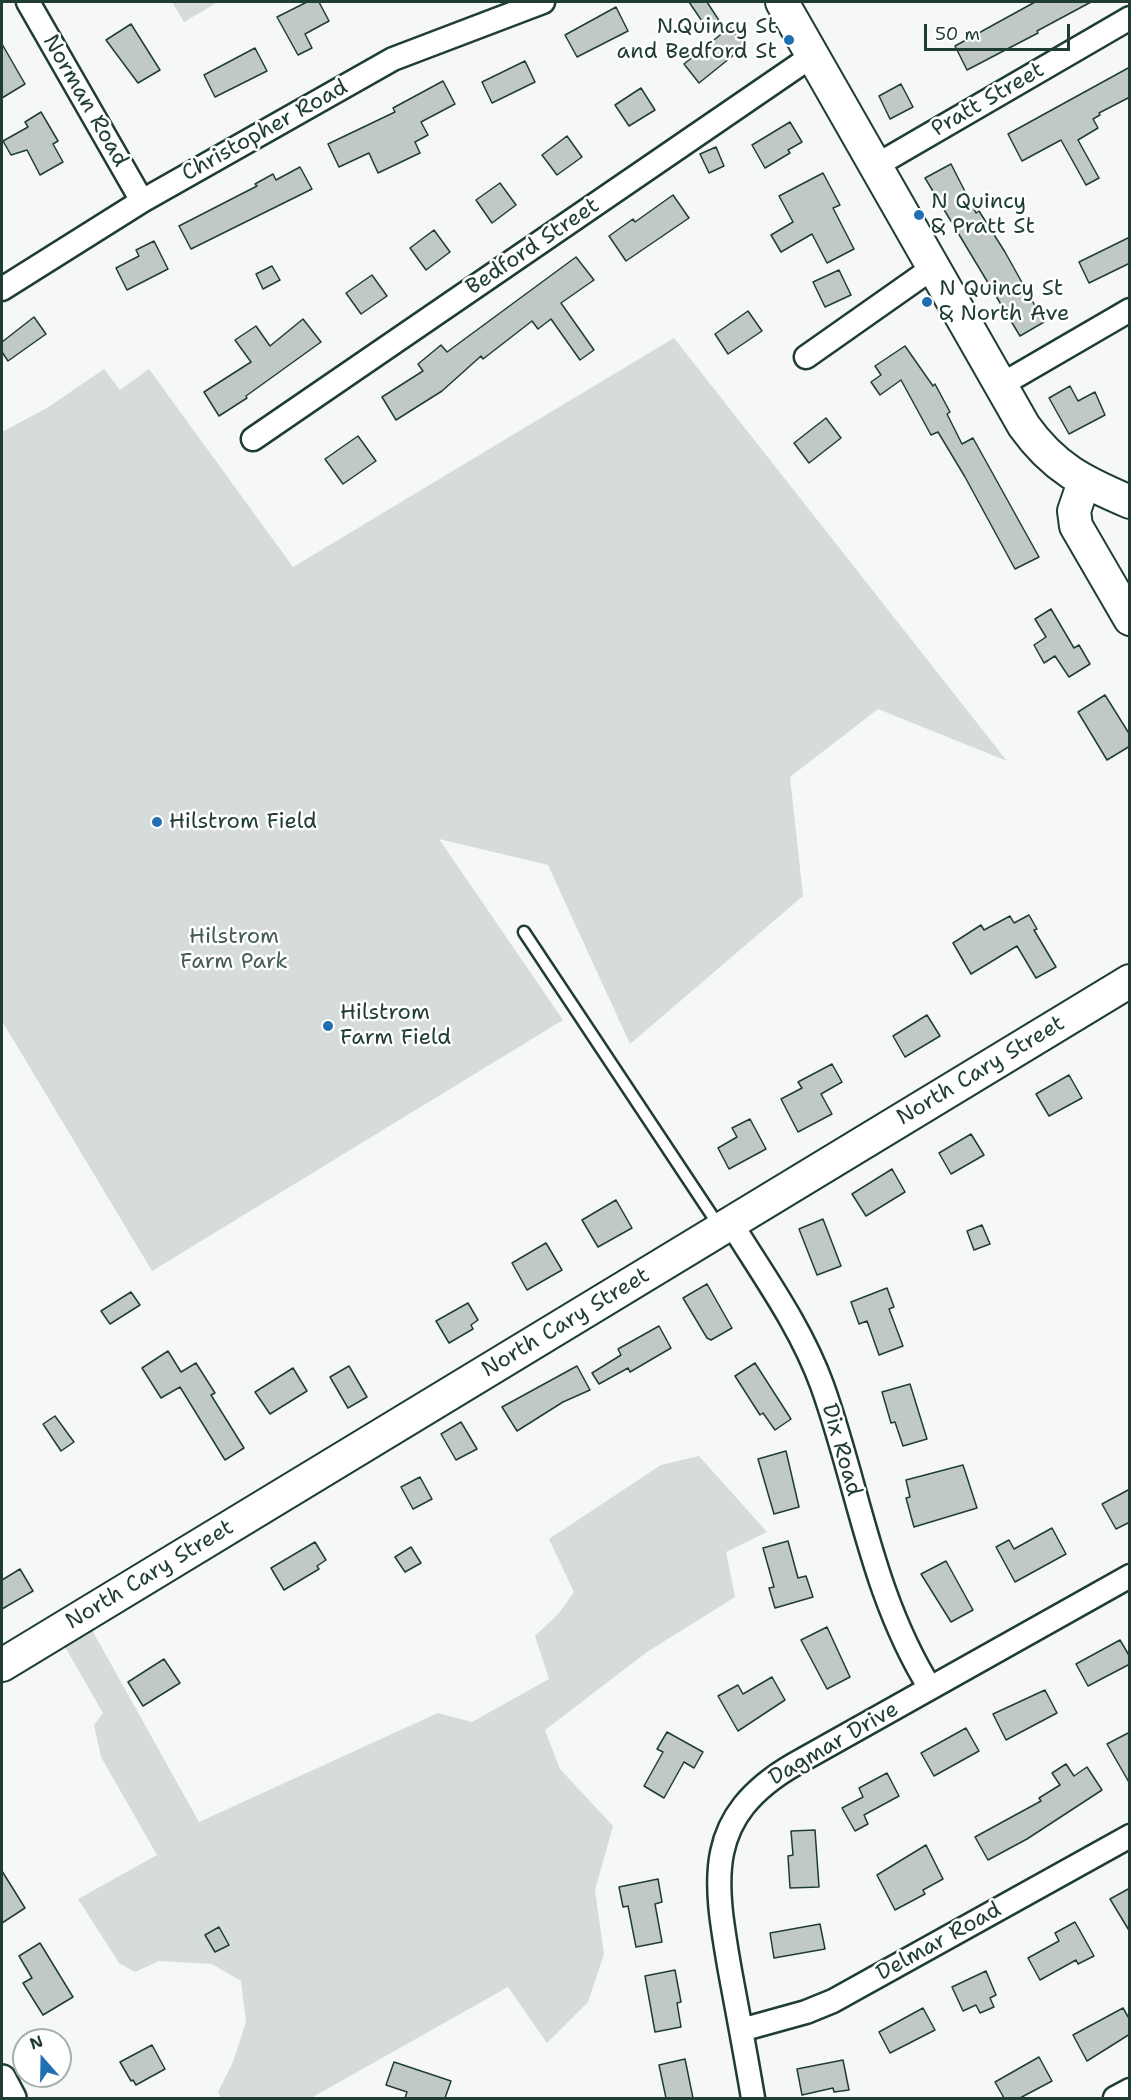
<!DOCTYPE html>
<style>
body{margin:0}
#map{position:relative;width:1131px;height:2100px;overflow:hidden;background:#f6f7f7;font-family:"Shantell Sans",sans-serif}
canvas{display:block}
.frame{position:absolute;inset:0;border:3px solid #1f3d34;pointer-events:none}
.north{position:absolute;left:12px;top:2028px;width:60px;height:60px;box-sizing:border-box;background:#fff;border:2px solid #a5b1ae;border-radius:50%;rotate:340deg;font-size:16px;font-weight:700;line-height:24px;text-align:center;color:#1f3d34}
.north::after{content:'';display:block;margin:auto;width:21px;height:27px;background:#1f6fb2;clip-path:polygon(50% 0,100% 100%,50% 72%,0 100%)}
.scale{position:absolute;left:924px;top:24px;width:146px;height:27px;box-sizing:border-box;border:3px solid #1f3d34;border-top:0;padding-left:8px;font-size:18px;line-height:21px;white-space:nowrap;color:#1f3d34;-webkit-text-stroke:4px #fff;paint-order:stroke}
</style>
<div id="map">
<canvas width="1131" height="2100"></canvas>
<div class="frame"></div>
<div class="north">N</div>
<div class="scale">50 m</div>
</div>
<script>
const g = document.querySelector('canvas').getContext('2d');
g.lineJoin = 'round';
function paint(path, color) { g.fillStyle = color; g.fill(path, 'evenodd'); }
function stroke(path, color, width, dash) { g.strokeStyle = color; g.lineWidth = width; g.lineCap = dash ? 'butt' : 'round'; g.setLineDash(dash || []); g.stroke(path); }
function write(font, color, halo, rows, align = 'center') {
  g.font = font + ' "Shantell Sans",sans-serif'; g.lineWidth = 5; g.setLineDash([]); g.textBaseline = 'middle'; g.strokeStyle = halo; g.fillStyle = color; for (const [text, x, y, turn = 0] of rows) {
    g.save(); g.translate(x, y); g.rotate((+turn || 0) * Math.PI / 180); g.textAlign = isNaN(turn) ? turn : align; if (halo) g.strokeText(text, 0, 0); g.fillText(text, 0, 0); g.restore();
  }
}
const green = new Path2D(`
 M 172,2 L 218,2 L 184,22 Z
 M 674,338 L 1007,761 L 878,709 L 790,777 L 803,896 L 630,1044 L 548,865 L 439,839 L 563,1020 L 152,1271 L 2,1021 L 2,432 L 47,408 L 104,369 L 120,390 L 149,369 L 293,567 Z
 M 699,1456 L 767,1532 L 726,1552 L 735,1597 L 647,1652 L 545,1730 L 560,1769 L 613,1826 L 595,1890 L 604,1954 L 588,2002 L 547,2043 L 508,1987 L 311,2098 L 221,2098 L 218,2092 L 233,2062 L 246,2022 L 241,1981 L 212,1964 L 159,1961 L 135,1972 L 119,1963 L 78,1899 L 157,1855 L 101,1757 L 94,1725 L 103,1713 L 64,1645 L 92,1630 L 199,1822 L 438,1713 L 472,1722 L 549,1679 L 535,1636 L 559,1613 L 574,1592 L 549,1539 L 661,1465 Z`);
const building = new Path2D(`
 M 307,2 L 319,2 L 329,21 L 305,34 L 312,48 L 298,55 L 277,17 Z
 M 689,2 L 707,2 L 720,22 L 706,27 Z
 M 1035,2 L 1091,2 L 1037,31 L 1038,33 L 967,70 L 955,46 Z
 M 616,7 L 628,31 L 577,57 L 565,35 Z
 M 131,24 L 160,70 L 138,83 L 106,40 Z
 M 730,27 L 745,46 L 699,83 L 684,64 Z
 M 2,44 L 25,84 L 2,98 Z
 M 255,48 L 267,71 L 215,97 L 204,75 Z
 M 525,61 L 535,82 L 492,103 L 482,82 Z
 M 1130,67 L 1130,97 L 1099,113 L 1100,115 L 1093,119 L 1098,128 L 1078,140 L 1099,178 L 1086,185 L 1061,140 L 1022,161 L 1008,134 Z
 M 443,81 L 455,104 L 421,122 L 428,135 L 415,142 L 420,153 L 378,173 L 369,153 L 339,167 L 328,144 L 395,112 L 393,108 Z
 M 901,84 L 913,107 L 890,119 L 879,96 Z
 M 641,88 L 655,110 L 629,126 L 615,105 Z
 M 41,112 L 58,141 L 53,144 L 63,162 L 40,175 L 27,150 L 11,155 L 3,141 L 28,127 L 25,122 Z
 M 790,122 L 802,142 L 788,150 L 790,153 L 765,168 L 752,145 Z
 M 567,136 L 582,157 L 557,175 L 542,155 Z
 M 716,147 L 724,166 L 709,173 L 700,154 Z
 M 951,164 L 976,213 L 979,211 L 1005,252 L 1044,322 L 1020,336 L 925,178 Z
 M 300,167 L 312,189 L 191,249 L 179,226 L 257,186 L 255,184 L 273,174 L 276,180 Z
 M 823,173 L 840,205 L 833,208 L 854,249 L 827,263 L 812,234 L 781,252 L 771,235 L 793,222 L 779,196 Z
 M 500,183 L 516,205 L 492,223 L 476,200 Z
 M 673,195 L 689,218 L 626,261 L 609,236 L 633,219 L 635,222 Z
 M 434,230 L 450,252 L 426,270 L 410,248 Z
 M 1130,237 L 1130,263 L 1089,283 L 1079,262 Z
 M 154,241 L 168,269 L 127,290 L 116,268 L 139,256 L 136,250 Z
 M 576,257 L 594,280 L 561,303 L 594,350 L 580,360 L 551,319 L 538,329 L 532,321 L 483,359 L 481,356 L 442,391 L 396,420 L 382,397 L 423,371 L 418,364 L 441,345 L 447,352 Z
 M 272,266 L 280,280 L 263,289 L 256,274 Z
 M 839,270 L 851,295 L 825,307 L 813,282 Z
 M 372,275 L 387,296 L 361,314 L 346,293 Z
 M 748,311 L 762,331 L 728,354 L 715,334 Z
 M 34,317 L 46,334 L 8,361 L 2,352 L 2,342 Z
 M 303,319 L 321,342 L 246,396 L 247,398 L 219,416 L 204,392 L 251,362 L 235,340 L 256,326 L 270,346 Z
 M 905,346 L 933,386 L 935,384 L 950,412 L 947,414 L 962,444 L 973,438 L 1039,557 L 1015,569 L 965,477 L 938,432 L 931,435 L 901,380 L 880,395 L 871,382 L 881,375 L 875,366 Z
 M 1070,386 L 1078,401 L 1095,392 L 1105,415 L 1069,434 L 1049,398 Z
 M 826,418 L 841,438 L 809,463 L 794,443 Z
 M 358,436 L 376,461 L 343,484 L 325,459 Z
 M 1051,609 L 1074,648 L 1079,645 L 1090,664 L 1069,677 L 1055,656 L 1044,663 L 1034,645 L 1046,637 L 1035,619 Z
 M 1105,695 L 1130,735 L 1130,746 L 1107,760 L 1078,712 Z
 M 1029,915 L 1037,929 L 1034,930 L 1056,967 L 1036,978 L 1017,946 L 971,974 L 953,943 L 981,925 L 984,930 L 1010,916 L 1014,923 Z
 M 927,1015 L 940,1036 L 905,1057 L 893,1036 Z
 M 832,1064 L 842,1082 L 821,1094 L 832,1114 L 798,1132 L 781,1099 L 802,1088 L 798,1082 Z
 M 1069,1075 L 1082,1098 L 1049,1116 L 1036,1094 Z
 M 750,1119 L 766,1149 L 729,1169 L 718,1148 L 737,1137 L 732,1128 Z
 M 971,1134 L 984,1155 L 951,1174 L 939,1153 Z
 M 892,1169 L 905,1192 L 866,1216 L 852,1194 Z
 M 616,1200 L 632,1228 L 598,1247 L 582,1220 Z
 M 823,1219 L 841,1266 L 817,1275 L 799,1229 Z
 M 982,1225 L 990,1244 L 974,1250 L 967,1231 Z
 M 546,1243 L 562,1270 L 527,1290 L 512,1263 Z
 M 707,1284 L 732,1328 L 711,1340 L 707,1338 L 683,1298 Z
 M 887,1288 L 894,1307 L 889,1309 L 903,1346 L 879,1355 L 867,1321 L 859,1324 L 851,1302 Z
 M 131,1292 L 140,1305 L 110,1324 L 101,1311 Z
 M 468,1303 L 478,1320 L 471,1325 L 473,1329 L 449,1343 L 436,1321 Z
 M 659,1326 L 671,1348 L 630,1372 L 628,1368 L 599,1384 L 592,1373 L 621,1355 L 618,1349 Z
 M 168,1351 L 181,1372 L 196,1363 L 215,1393 L 211,1395 L 244,1448 L 225,1460 L 180,1387 L 161,1398 L 142,1368 Z
 M 755,1363 L 791,1419 L 775,1430 L 763,1413 L 760,1415 L 735,1376 Z
 M 349,1366 L 367,1397 L 348,1408 L 330,1377 Z
 M 577,1366 L 590,1390 L 563,1402 L 517,1431 L 502,1407 Z
 M 293,1368 L 307,1391 L 270,1414 L 255,1392 Z
 M 910,1384 L 927,1439 L 903,1446 L 895,1422 L 891,1423 L 882,1392 Z
 M 55,1416 L 74,1442 L 61,1451 L 43,1424 Z
 M 461,1422 L 477,1449 L 456,1460 L 441,1434 Z
 M 786,1451 L 799,1507 L 774,1514 L 758,1459 Z
 M 963,1465 L 977,1508 L 914,1527 L 906,1498 L 910,1497 L 906,1480 Z
 M 420,1477 L 432,1499 L 413,1509 L 401,1487 Z
 M 1130,1489 L 1130,1522 L 1116,1529 L 1102,1504 Z
 M 1052,1528 L 1066,1554 L 1015,1582 L 996,1547 L 1009,1540 L 1014,1549 Z
 M 788,1541 L 798,1578 L 806,1576 L 813,1597 L 775,1608 L 769,1588 L 774,1587 L 763,1548 Z
 M 315,1542 L 326,1560 L 317,1566 L 319,1569 L 284,1590 L 271,1568 Z
 M 411,1547 L 421,1563 L 405,1572 L 395,1557 Z
 M 946,1561 L 973,1610 L 951,1622 L 921,1574 Z
 M 20,1569 L 33,1591 L 2,1609 L 2,1580 Z
 M 827,1627 L 850,1677 L 827,1689 L 801,1640 Z
 M 1120,1640 L 1130,1657 L 1130,1664 L 1088,1686 L 1076,1664 Z
 M 164,1659 L 180,1683 L 143,1706 L 128,1682 Z
 M 772,1677 L 785,1700 L 738,1731 L 718,1696 L 738,1685 L 743,1694 Z
 M 1045,1690 L 1057,1713 L 1006,1740 L 993,1714 Z
 M 966,1728 L 979,1751 L 934,1776 L 921,1753 Z
 M 667,1732 L 703,1752 L 694,1768 L 684,1762 L 664,1798 L 644,1786 L 663,1752 L 657,1749 Z
 M 1130,1732 L 1130,1784 L 1107,1744 Z
 M 1066,1764 L 1074,1776 L 1087,1767 L 1102,1790 L 1027,1839 L 988,1860 L 975,1837 L 1041,1801 L 1039,1798 L 1060,1785 L 1052,1773 Z
 M 887,1773 L 899,1796 L 864,1815 L 868,1824 L 855,1831 L 842,1808 L 863,1797 L 859,1788 Z
 M 815,1830 L 819,1887 L 790,1888 L 788,1856 L 793,1855 L 791,1831 Z
 M 926,1845 L 943,1879 L 923,1890 L 925,1894 L 895,1910 L 877,1875 Z
 M 2,1871 L 25,1908 L 2,1923 Z
 M 658,1879 L 662,1902 L 655,1904 L 662,1942 L 636,1947 L 628,1906 L 623,1907 L 619,1887 Z
 M 1130,1888 L 1130,1932 L 1110,1899 Z
 M 1075,1922 L 1094,1956 L 1078,1964 L 1076,1960 L 1040,1980 L 1028,1958 L 1059,1941 L 1055,1933 Z
 M 820,1924 L 825,1949 L 774,1958 L 770,1933 Z
 M 219,1927 L 229,1945 L 215,1952 L 205,1935 Z
 M 40,1943 L 73,1997 L 43,2015 L 23,1983 L 32,1978 L 19,1956 Z
 M 675,1970 L 681,2002 L 677,2003 L 681,2027 L 655,2032 L 645,1976 Z
 M 986,1971 L 996,1995 L 990,1998 L 994,2007 L 980,2013 L 976,2005 L 963,2011 L 952,1987 Z
 M 923,2008 L 935,2030 L 890,2053 L 879,2032 Z
 M 1123,2008 L 1130,2020 L 1130,2034 L 1087,2061 L 1073,2035 Z
 M 152,2045 L 165,2069 L 136,2085 L 133,2080 L 131,2081 L 120,2062 Z
 M 1039,2057 L 1052,2081 L 1020,2098 L 1004,2098 L 995,2082 Z
 M 685,2059 L 693,2098 L 666,2098 L 659,2065 Z
 M 843,2060 L 849,2090 L 834,2092 L 833,2088 L 802,2095 L 797,2069 Z
 M 394,2062 L 451,2081 L 445,2098 L 405,2098 L 407,2092 L 386,2085 Z`);
const service = new Path2D(`
 M 524,932 L 719,1226`);
const minor = new Path2D(`
 M 28,2 L 142,201
 M 877,165 L 1130,18
 M 2,289 L 142,201 L 393,59 L 543,2
 M 806,357 L 934,267
 M 1001,385 L 1130,310
 M 253,439 L 812,56
 M 731,1223 C 763,1275 801,1327 822,1385 C 859,1488 871,1593 930,1688
 M 741,2030 L 806,2012 L 833,2001 L 1130,1836
 M 753,2098 C 746,2056 738,2014 730,1971 C 714,1879 703,1817 795,1764 L 1130,1576
 M 1115,2098 L 1130,2090`);
const tertiary = new Path2D(`
 M 2,2079 L 12,2098`);
const secondary = new Path2D(`
 M 782,2 L 1024,426 C 1054,468 1083,482 1130,502
 M 1084,482 L 1074,511 L 1076,526 L 1130,619
 M 2,1665 L 1130,981`);
const markers = [
 [789,40,6,"#1f6fb2"],
 [919,215,6,"#1f6fb2"],
 [927,302,6,"#1f6fb2"],
 [157,822,6,"#1f6fb2"],
 [328,1026,6,"#1f6fb2"]
];
const poiNames = [
 ["N.Quincy St",777,27,"right"],
 ["and Bedford St",777,52,"right"],
 ["N Quincy",931,202],
 ["& Pratt St",931,227],
 ["N Quincy St",939,289],
 ["& North Ave",939,314],
 ["Hilstrom Field",169,822],
 ["Hilstrom",340,1013],
 ["Farm Field",340,1038]
];
const streetNames = [
 ["Pratt Street",988,100,-30],
 ["Norman Road",85,101,60],
 ["Christopher Road",265,131,-29],
 ["Bedford Street",533,247,-34],
 ["North Cary Street",981,1071,-31],
 ["North Cary Street",566,1323,-31],
 ["Dix Road",841,1450,74],
 ["North Cary Street",150,1575,-31],
 ["Dagmar Drive",834,1744,-30],
 ["Delmar Road",939,1942,-29]
];
const parkNames = [
 ["Hilstrom",234,937],
 ["Farm Park",234,962]
];
paint(green, '#d6dcdb');
paint(building, '#c0c9c6');
stroke(building, '#1f3d34', 1.5);
stroke(service, '#1f3d34', 15);
stroke(minor, '#1f3d34', 27);
stroke(tertiary, '#1f3d34', 32);
stroke(secondary, '#1f3d34', 36);
stroke(service, '#fff', 10);
stroke(minor, '#fff', 22);
stroke(tertiary, '#fff', 27);
stroke(secondary, '#fff', 32);
for (const [x, y, r, color] of markers) { const dot = new Path2D(); dot.arc(x, y, r, 0, 2 * Math.PI); g.fillStyle = color; g.fill(dot); stroke(dot, '#fff', 2); }
write('22px', '#1f3d34', '#fff', poiNames, 'left');
write('22px', '#1f3d34', '#fff', streetNames);
write('22px', '#445d55', '#fff', parkNames);
</script>
